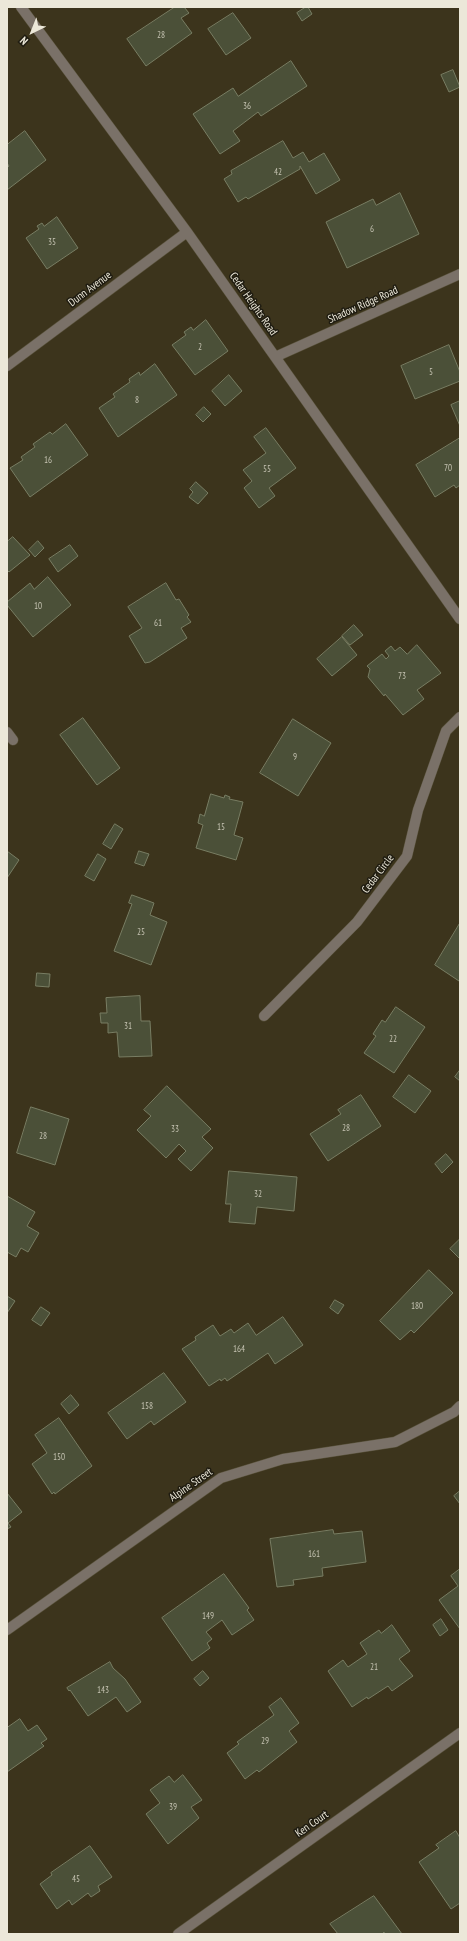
<!DOCTYPE html>
<style>
body{margin:0}
#map{position:relative;width:467px;height:1941px;overflow:hidden;background:#3c341c;font-family:"PT Sans Narrow",sans-serif}
canvas{display:block}
.frame{position:absolute;inset:0;border:8px solid #ece8d9;pointer-events:none}
.north{position:absolute;left:12px;top:12px;width:40px;height:40px;-webkit-text-stroke:3px #1f1c11;paint-order:stroke;rotate:223deg;font-size:11px;font-weight:700;line-height:16px;text-align:center;color:#ece8d9}
.north::after{content:'';display:block;margin:auto;width:14px;height:18px;background:#ece8d9;clip-path:polygon(50% 0,100% 100%,50% 72%,0 100%)}
</style>
<div id="map">
<canvas width="467" height="1941"></canvas>
<div class="frame"></div>
<div class="north">N</div>
</div>
<script>
const g = document.querySelector('canvas').getContext('2d');
g.lineJoin = 'round';
function paint(path, color) { g.fillStyle = color; g.fill(path, 'evenodd'); }
function stroke(path, color, width, dash) { g.strokeStyle = color; g.lineWidth = width; g.lineCap = dash ? 'butt' : 'round'; g.setLineDash(dash || []); g.stroke(path); }
function write(font, color, halo, rows, align = 'center') {
  g.font = font + ' "PT Sans Narrow",sans-serif'; g.lineWidth = 3; g.setLineDash([]); g.textBaseline = 'middle'; g.strokeStyle = halo; g.fillStyle = color; for (const [text, x, y, turn = 0] of rows) {
    g.save(); g.translate(x, y); g.rotate((+turn || 0) * Math.PI / 180); g.textAlign = isNaN(turn) ? turn : align; if (halo) g.strokeText(text, 0, 0); g.fillText(text, 0, 0); g.restore();
  }
}
const building = new Path2D(`
 M 175,7 L 184,7 L 189,13 L 181,18 L 192,33 L 146,66 L 127,39 Z
 M 306,7 L 308,7 L 312,14 L 302,21 L 297,13 Z
 M 233,13 L 251,38 L 226,55 L 208,29 Z
 M 291,61 L 307,86 L 261,116 L 258,112 L 233,131 L 240,141 L 220,154 L 193,114 L 233,88 L 238,96 Z
 M 453,70 L 460,87 L 449,92 L 441,75 Z
 M 25,131 L 46,160 L 7,190 L 7,168 L 9,166 L 7,163 L 7,145 Z
 M 283,141 L 293,158 L 303,152 L 309,162 L 324,153 L 340,180 L 316,194 L 300,166 L 300,169 L 248,199 L 246,197 L 238,202 L 224,179 L 232,174 L 231,171 Z
 M 400,193 L 419,234 L 347,268 L 326,222 L 373,199 L 376,205 Z
 M 57,217 L 78,248 L 47,269 L 26,238 L 39,229 L 37,226 L 42,223 L 44,226 Z
 M 206,320 L 228,351 L 195,375 L 172,345 L 186,335 L 184,332 L 191,327 L 193,330 Z
 M 449,345 L 460,372 L 460,381 L 415,399 L 401,366 Z
 M 155,364 L 177,395 L 118,437 L 99,408 L 115,397 L 113,394 L 130,382 L 129,379 L 139,372 L 140,375 Z
 M 229,375 L 242,391 L 225,406 L 212,391 Z
 M 460,401 L 460,426 L 451,405 Z
 M 204,407 L 211,414 L 203,422 L 196,415 Z
 M 66,424 L 88,455 L 30,497 L 10,468 L 23,460 L 21,457 L 35,447 L 33,444 L 50,432 L 52,434 Z
 M 266,428 L 296,468 L 269,488 L 275,496 L 259,508 L 244,488 L 252,481 L 243,470 L 266,453 L 254,437 Z
 M 460,438 L 460,485 L 456,488 L 454,485 L 435,497 L 416,465 Z
 M 196,482 L 208,493 L 198,504 L 189,497 L 193,492 L 190,489 Z
 M 13,537 L 30,555 L 9,572 L 7,570 L 7,542 Z
 M 38,541 L 44,548 L 35,557 L 29,550 Z
 M 70,545 L 78,556 L 58,572 L 49,559 Z
 M 48,577 L 71,605 L 33,637 L 7,605 L 7,602 L 30,583 L 34,589 Z
 M 166,583 L 176,600 L 179,599 L 189,615 L 187,617 L 191,622 L 181,628 L 187,638 L 150,662 L 145,663 L 129,636 L 142,628 L 128,607 Z
 M 354,625 L 363,635 L 350,645 L 342,636 Z
 M 342,637 L 357,655 L 332,676 L 317,659 Z
 M 417,645 L 441,673 L 417,690 L 424,699 L 403,715 L 385,694 L 384,696 L 368,677 L 370,669 L 367,666 L 382,654 L 386,659 L 389,656 L 385,651 L 391,646 L 395,651 L 400,647 L 407,654 Z
 M 83,718 L 120,768 L 97,785 L 60,735 Z
 M 293,719 L 331,743 L 298,796 L 260,773 Z
 M 211,794 L 224,798 L 225,795 L 230,797 L 229,799 L 243,802 L 234,835 L 243,838 L 236,860 L 196,848 L 203,825 L 198,823 L 200,814 L 204,816 Z
 M 115,824 L 123,829 L 111,849 L 103,844 Z
 M 7,851 L 19,860 L 7,878 Z
 M 139,851 L 149,854 L 144,866 L 135,863 Z
 M 98,854 L 106,859 L 94,881 L 85,876 Z
 M 132,895 L 154,903 L 150,915 L 167,922 L 151,965 L 114,951 L 132,904 L 129,903 Z
 M 460,923 L 460,979 L 459,981 L 435,965 Z
 M 37,973 L 50,974 L 49,987 L 36,986 Z
 M 140,996 L 141,1021 L 150,1021 L 152,1056 L 119,1057 L 117,1032 L 108,1033 L 108,1023 L 101,1023 L 100,1013 L 107,1013 L 106,998 Z
 M 396,1007 L 425,1027 L 394,1073 L 364,1053 L 376,1036 L 373,1034 L 382,1020 L 385,1022 Z
 M 460,1070 L 460,1081 L 455,1077 Z
 M 409,1075 L 431,1091 L 415,1113 L 393,1097 Z
 M 167,1086 L 211,1129 L 202,1137 L 213,1148 L 191,1171 L 178,1159 L 186,1151 L 179,1144 L 166,1158 L 137,1130 L 151,1116 L 144,1110 Z
 M 361,1095 L 381,1126 L 328,1161 L 310,1134 L 341,1114 L 338,1110 Z
 M 31,1107 L 69,1119 L 55,1165 L 17,1153 Z
 M 446,1154 L 453,1162 L 442,1173 L 435,1164 Z
 M 229,1171 L 297,1177 L 294,1211 L 257,1207 L 255,1224 L 229,1222 L 231,1204 L 226,1204 Z
 M 7,1196 L 35,1212 L 27,1226 L 39,1233 L 28,1252 L 21,1248 L 16,1257 L 7,1252 Z
 M 460,1239 L 460,1259 L 450,1249 Z
 M 429,1270 L 453,1293 L 414,1333 L 411,1330 L 400,1340 L 380,1321 Z
 M 7,1296 L 15,1301 L 7,1313 Z
 M 335,1300 L 344,1305 L 338,1314 L 330,1308 Z
 M 41,1307 L 50,1313 L 41,1326 L 32,1320 Z
 M 283,1317 L 303,1345 L 275,1364 L 268,1353 L 227,1381 L 225,1378 L 221,1381 L 220,1379 L 209,1386 L 182,1349 L 196,1340 L 195,1337 L 213,1325 L 220,1336 L 231,1329 L 234,1333 L 248,1323 L 256,1335 Z
 M 164,1373 L 186,1402 L 154,1425 L 151,1421 L 127,1439 L 108,1413 Z
 M 71,1395 L 79,1405 L 69,1414 L 61,1404 Z
 M 59,1418 L 92,1466 L 55,1494 L 54,1492 L 52,1494 L 32,1464 L 47,1453 L 35,1435 Z
 M 460,1491 L 460,1504 L 454,1496 Z
 M 7,1493 L 22,1512 L 8,1523 L 11,1527 L 7,1529 Z
 M 333,1530 L 334,1534 L 362,1531 L 366,1562 L 322,1568 L 323,1576 L 293,1580 L 294,1585 L 277,1587 L 270,1539 Z
 M 460,1569 L 460,1629 L 439,1600 L 458,1586 L 451,1576 Z
 M 224,1574 L 249,1608 L 247,1610 L 254,1620 L 232,1635 L 222,1620 L 206,1632 L 212,1639 L 207,1643 L 210,1648 L 192,1661 L 162,1618 Z
 M 441,1619 L 448,1630 L 440,1636 L 433,1625 Z
 M 392,1625 L 410,1651 L 399,1659 L 413,1676 L 392,1691 L 388,1686 L 368,1699 L 367,1697 L 352,1707 L 328,1671 L 343,1660 L 348,1667 L 367,1654 L 360,1643 L 379,1630 L 381,1633 Z
 M 110,1662 L 113,1668 L 125,1679 L 141,1702 L 127,1712 L 116,1697 L 88,1716 L 70,1690 L 69,1691 L 67,1688 Z
 M 203,1671 L 209,1678 L 200,1686 L 194,1679 Z
 M 281,1698 L 299,1723 L 289,1731 L 297,1742 L 259,1772 L 257,1770 L 245,1779 L 227,1753 L 239,1744 L 237,1742 L 274,1715 L 269,1707 Z
 M 20,1719 L 28,1731 L 37,1725 L 47,1739 L 41,1743 L 44,1746 L 7,1772 L 7,1728 Z
 M 183,1775 L 202,1800 L 191,1807 L 199,1818 L 168,1844 L 146,1814 L 160,1803 L 150,1790 L 169,1776 L 174,1782 Z
 M 456,1831 L 460,1838 L 460,1903 L 451,1909 L 419,1862 L 439,1848 L 436,1845 Z
 M 90,1846 L 112,1877 L 98,1886 L 100,1891 L 91,1897 L 88,1893 L 72,1905 L 69,1900 L 57,1909 L 40,1884 L 52,1875 L 51,1873 Z
 M 374,1896 L 402,1934 L 385,1934 L 384,1932 L 382,1934 L 338,1934 L 330,1924 Z`);
const minor = new Path2D(`
 M 21,7 L 187,232 L 460,619
 M 275,357 L 460,274
 M 7,366 L 187,232
 M 7,732 L 13,740
 M 264,1016 L 357,922 L 407,856 L 418,810 L 446,731 L 460,717
 M 7,1630 L 221,1478 L 283,1459 L 395,1442 L 454,1412 L 460,1406
 M 178,1934 L 460,1733`);
const numberNames = [
 ["28",161,35],
 ["36",247,106],
 ["42",278,172],
 ["6",372,229],
 ["35",52,242],
 ["2",200,347],
 ["5",431,372],
 ["8",137,400],
 ["16",48,460],
 ["70",448,468],
 ["55",267,469],
 ["10",38,606],
 ["61",158,623],
 ["73",402,676],
 ["9",295,757],
 ["15",221,827],
 ["25",141,932],
 ["31",128,1026],
 ["22",393,1039],
 ["28",346,1128],
 ["33",175,1129],
 ["28",43,1136],
 ["32",258,1194],
 ["180",417,1306],
 ["164",239,1349],
 ["158",147,1406],
 ["150",59,1457],
 ["161",314,1554],
 ["149",208,1616],
 ["21",374,1667],
 ["143",103,1690],
 ["29",265,1741],
 ["39",173,1807],
 ["45",76,1879]
];
const streetNames = [
 ["Dunn Avenue",90,289,-37],
 ["Cedar Heights Road",253,304,55],
 ["Shadow Ridge Road",363,305,-24],
 ["Cedar Circle",378,874,-53],
 ["Alpine Street",191,1485,-35],
 ["Ken Court",312,1824,-35]
];
paint(building, '#4b5038');
stroke(building, '#787d63', 1);
stroke(minor, '#58513a', 11);
stroke(minor, '#7a7168', 10);
write('9px', '#c4c2b1', null, numberNames);
write('11px', '#ece8d9', '#1f1c11', streetNames);
</script>
